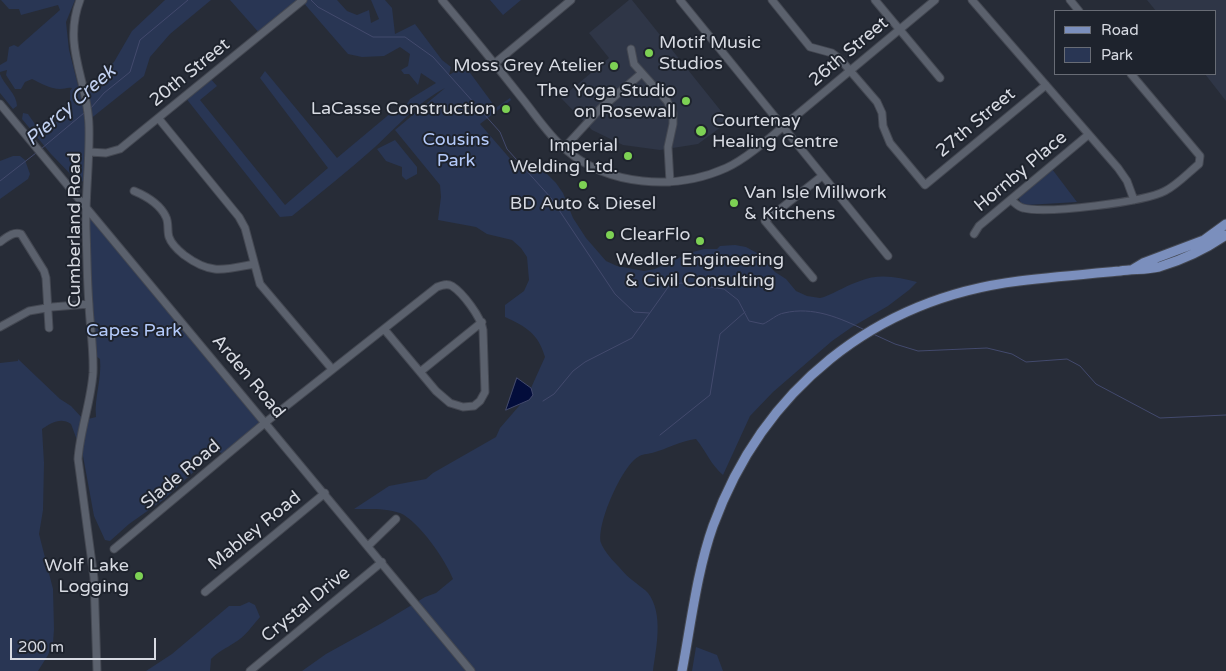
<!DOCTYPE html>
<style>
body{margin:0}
#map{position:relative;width:1226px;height:671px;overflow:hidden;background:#272c37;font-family:"Varela Round",sans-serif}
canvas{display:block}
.legend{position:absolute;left:1054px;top:10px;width:162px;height:65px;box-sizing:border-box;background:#1e232d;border:1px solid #686c75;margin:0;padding:6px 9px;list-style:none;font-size:15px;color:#d7dae2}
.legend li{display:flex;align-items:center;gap:10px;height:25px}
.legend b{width:25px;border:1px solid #686c75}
.scale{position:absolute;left:10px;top:638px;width:146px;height:22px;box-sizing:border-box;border:2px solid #d7dae2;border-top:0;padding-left:6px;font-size:15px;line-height:18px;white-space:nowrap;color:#d7dae2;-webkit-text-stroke:4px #1e232d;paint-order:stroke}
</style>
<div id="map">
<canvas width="1226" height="671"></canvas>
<ul class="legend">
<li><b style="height:6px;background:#7b8fbd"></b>Road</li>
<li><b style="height:14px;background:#293654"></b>Park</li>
</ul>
<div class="scale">200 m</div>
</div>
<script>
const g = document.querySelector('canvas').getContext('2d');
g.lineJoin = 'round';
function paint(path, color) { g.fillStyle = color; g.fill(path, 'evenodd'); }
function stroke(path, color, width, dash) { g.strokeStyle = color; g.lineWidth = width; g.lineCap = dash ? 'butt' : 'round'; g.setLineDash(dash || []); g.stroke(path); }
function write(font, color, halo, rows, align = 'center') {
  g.font = font + ' "Varela Round",sans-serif'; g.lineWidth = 4; g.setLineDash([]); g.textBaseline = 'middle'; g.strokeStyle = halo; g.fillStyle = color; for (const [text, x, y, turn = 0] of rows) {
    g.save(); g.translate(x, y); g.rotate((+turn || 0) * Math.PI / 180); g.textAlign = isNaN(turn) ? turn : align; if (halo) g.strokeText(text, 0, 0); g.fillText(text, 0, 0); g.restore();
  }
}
const built = new Path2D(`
 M 629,0 L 632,0 L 729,121 L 698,144 L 660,150 L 623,145 L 592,130 L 561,98 L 609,58 L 589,33 Z
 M 1147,0 L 1226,0 L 1226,101 L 1205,74 L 1215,74 L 1215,11 L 1156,11 Z`);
const green = new Path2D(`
 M 1,0 L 75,0 L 66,22 L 69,50 L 83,105 L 86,135 L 85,181 L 78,182 L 51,154 L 22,119 L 23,113 L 28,114 L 41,133 C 58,121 72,114 70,91 L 72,88 C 67,87 65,89 60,89 C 51,89 40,83 32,79 L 25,82 L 21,89 L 15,89 L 6,75 L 7,70 L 0,72 L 0,65 L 7,61 L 9,47 L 14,45 L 18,47 L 60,10 L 58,5 L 21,15 L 19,9 L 9,9 Z
 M 165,0 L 211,0 L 170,34 L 150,57 L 144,76 L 89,120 L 86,97 L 93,83 L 114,62 L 132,31 Z
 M 230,0 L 337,0 L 347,11 L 357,15 L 369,10 L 371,23 L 379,19 L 371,0 L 385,0 L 392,8 L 395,34 L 415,24 L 442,60 L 451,67 L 449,75 L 465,66 L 493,104 L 494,109 L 510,98 L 511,100 L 480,124 L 519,169 L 529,164 L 537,164 L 556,183 L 563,193 L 573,218 L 586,238 L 606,261 L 617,266 L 644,271 L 655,269 L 689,253 L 704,249 L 717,249 L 720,246 L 735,245 L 746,247 L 757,253 L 775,272 L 786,279 L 796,291 L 807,296 L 820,298 L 824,297 C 837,292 847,285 860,281 C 878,273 899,277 917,282 L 909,290 L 888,306 L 852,327 L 832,341 L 773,392 L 750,416 L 723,475 C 711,465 706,451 696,439 C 680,441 667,449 652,453 C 647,454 642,454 638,457 C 622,466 596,525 601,543 C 604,551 613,561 619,567 C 624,573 629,578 636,583 C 639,586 645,589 648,593 C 664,614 656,648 653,671 L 302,671 L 326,654 L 382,623 L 425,597 L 436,593 L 453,579 C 446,561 419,521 400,513 C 387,508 368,509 354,509 L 389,486 L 426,479 L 433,473 L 496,437 L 500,428 L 532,391 L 531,388 L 545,357 C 538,333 526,327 505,317 L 505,305 L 524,291 L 529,280 L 527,257 L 521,248 L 512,240 L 487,234 L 476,227 L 438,220 L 441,197 L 440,185 L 395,130 L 445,88 C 418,102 397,127 375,147 C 348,171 320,193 292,216 L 280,217 L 185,97 L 209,77 L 217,86 L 200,100 L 285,205 L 328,168 L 260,78 L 265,71 L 337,158 L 392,112 L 403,110 L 410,99 L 436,83 L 421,73 L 418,85 L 409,74 L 404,74 L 401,70 L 408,66 L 410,54 L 400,47 L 384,56 L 362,57 L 348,54 L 302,1 L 261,35 Z
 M 490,0 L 521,0 L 503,15 Z
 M 0,74 C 4,85 17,94 17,106 L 13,109 L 0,93 Z
 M 395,140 L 417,167 L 417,174 L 406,180 L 402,176 L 402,167 L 386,161 L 377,149 Z
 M 13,156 L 20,156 L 25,160 L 30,174 L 28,179 L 0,199 L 0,161 Z
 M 1052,169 L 1077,202 L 1026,205 L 1021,203 L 1019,199 L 1021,195 Z
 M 87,207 L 266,422 L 225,456 L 216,449 L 198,468 L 163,500 L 129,524 L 110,541 L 105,540 L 94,516 L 83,456 L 71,424 C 61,417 51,423 42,429 L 44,463 L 43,510 L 39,534 L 53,589 L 54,629 L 53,643 L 48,655 L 38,671 L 0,671 L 0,363 L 18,361 L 18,359 L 60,399 L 71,406 L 84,420 L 96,417 C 94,398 102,379 100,359 L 93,354 Z
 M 249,602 L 255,605 L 260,617 C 252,626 245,637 234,643 C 225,649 219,651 211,659 L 210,671 L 146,671 L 172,654 L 229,606 L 240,606 Z
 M 696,647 L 717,655 L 723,671 L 692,671 Z`);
const water = new Path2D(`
 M 517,378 L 531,388 L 533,395 L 529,400 L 506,410 Z`);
const stream = new Path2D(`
 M 311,0 L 318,7 L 373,37 L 405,37 L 433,57 L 500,132 L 507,149 L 551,198 L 615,294 L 634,312 L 649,313
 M 91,108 L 104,93 L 130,72 L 140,40 L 188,0
 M 41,149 L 84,113
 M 0,181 L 36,153
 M 873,334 L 895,344 L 918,351 L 987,348 L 1012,354 L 1026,362 L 1067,359 L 1080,366 L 1096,384 L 1160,418 L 1226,415
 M 543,401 L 554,394 L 573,371 L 585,362 L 632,338 L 669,286 L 681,283 L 724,289 L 738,300 L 749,321 L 763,324 C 770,321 777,314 784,313 C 813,306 840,318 865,330
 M 660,435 L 710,395 L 720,334 L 745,312`);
const minor = new Path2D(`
 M 80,0 C 62,47 88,80 89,126 C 90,161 85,195 86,229 C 87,254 87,280 89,305 C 90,328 94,350 93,373 C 91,402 80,430 78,459 L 94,578 L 97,671
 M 442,0 C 469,32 495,64 521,97 C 535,114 548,135 565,149 C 608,186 675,191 726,168 C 750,157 777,131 798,114 C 844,76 889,38 935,0
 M 680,0 L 888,256
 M 772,0 L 810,47 L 832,53 L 840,59 L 877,102 L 882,113 L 883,126 L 890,143 L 925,185 L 1046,85
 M 875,0 L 940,78
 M 972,0 L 1118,168 L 1127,181 L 1134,200
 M 1070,0 L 1079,11
 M 631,49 L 634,64 L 642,73
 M 494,64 L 571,0
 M 0,104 L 471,671
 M 159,119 L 239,217 L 245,228 L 260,284 L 332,369
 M 564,148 L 600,109 L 642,73 L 667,101 L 673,113 L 673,124 L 668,147 L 670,182
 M 89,152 L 106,153 L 120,149 L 303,0
 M 134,191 C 146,196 160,204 166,217 C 169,223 167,231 169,237 C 171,243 179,251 184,255 C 211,275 223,270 254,264
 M 1011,200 C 1015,203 1018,207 1023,208 C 1047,214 1144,202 1165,191 C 1177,185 1188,173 1199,164 L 1200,156 L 1131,74
 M 974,234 L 979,226 L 1088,135
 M 0,242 C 6,238 13,231 21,234 L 44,271 L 46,278 L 49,328
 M 813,278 L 765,221 L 822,176
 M 0,327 L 29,311 L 52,307 L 89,304
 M 420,372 L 482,322
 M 368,546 L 396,519
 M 114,549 L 266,422 L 437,287 C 442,285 447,283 452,286 C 463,293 481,317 483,330 L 485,392 L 480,401 L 474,406 L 463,407 L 450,403 L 436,391 L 384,329
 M 205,592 L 325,493
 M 250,671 L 382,562`);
const major = new Path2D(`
 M 1133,269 L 1143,263 L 1204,240 L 1226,224
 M 682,671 C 691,624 697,571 713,526 C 763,389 874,299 1019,281 C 1053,277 1087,274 1120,271 C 1133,269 1146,270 1159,267 C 1182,260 1206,249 1226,235`);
const markers = [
 [649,53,5,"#7dd154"],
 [614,66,5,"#7dd154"],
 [686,101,5,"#7dd154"],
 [506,109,5,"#7dd154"],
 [701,131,6,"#7dd154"],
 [628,156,5,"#7dd154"],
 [583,185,5,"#7dd154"],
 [734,203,5,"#7dd154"],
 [610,235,5,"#7dd154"],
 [700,241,5,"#7dd154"],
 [139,576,5,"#7dd154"]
];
const poiNames = [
 ["Motif Music",659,43,"left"],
 ["Studios",659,64,"left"],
 ["Moss Grey Atelier",604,66],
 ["The Yoga Studio",676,91],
 ["on Rosewall",676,112],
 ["LaCasse Construction",496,109],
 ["Courtenay",712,121,"left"],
 ["Healing Centre",712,142,"left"],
 ["Imperial",618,146],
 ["Welding Ltd.",618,167],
 ["Van Isle Millwork",744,193,"left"],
 ["& Kitchens",744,214,"left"],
 ["BD Auto & Diesel",583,204,"center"],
 ["ClearFlo",620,235,"left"],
 ["Wedler Engineering",700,260,"center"],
 ["& Civil Consulting",700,281,"center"],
 ["Wolf Lake",129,566],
 ["Logging",129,587]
];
const streetNames = [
 ["26th Street",849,52,-40],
 ["20th Street",190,73,-39],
 ["27th Street",976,123,-40],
 ["Hornby Place",1021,172,-40],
 ["Cumberland Road",75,230,-90],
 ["Arden Road",248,377,50],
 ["Slade Road",181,475,-40],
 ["Mabley Road",255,531,-39],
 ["Crystal Drive",306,605,-39]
];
const parkNames = [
 ["Cousins",456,140],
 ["Park",456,161],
 ["Capes Park",134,331]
];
const waterNames = [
 ["Piercy Creek",71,106,-41]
];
paint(built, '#2f3647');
paint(green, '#293654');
paint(water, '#030d3b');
stroke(water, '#434a6d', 1);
stroke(stream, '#434a6d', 1);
stroke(minor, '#444852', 9);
stroke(major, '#444852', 11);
stroke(minor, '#5b616d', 7);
stroke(major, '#7b8fbd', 9);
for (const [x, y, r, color] of markers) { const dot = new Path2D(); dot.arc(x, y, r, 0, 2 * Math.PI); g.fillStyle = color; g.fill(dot); stroke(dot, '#1e232d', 2); }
write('18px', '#d7dae2', '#1e232d', poiNames, 'right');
write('18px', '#d7dae2', '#1e232d', streetNames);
write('18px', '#b4cafa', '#1e232d', parkNames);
write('italic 19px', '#c2d1f1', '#1e232d', waterNames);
</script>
